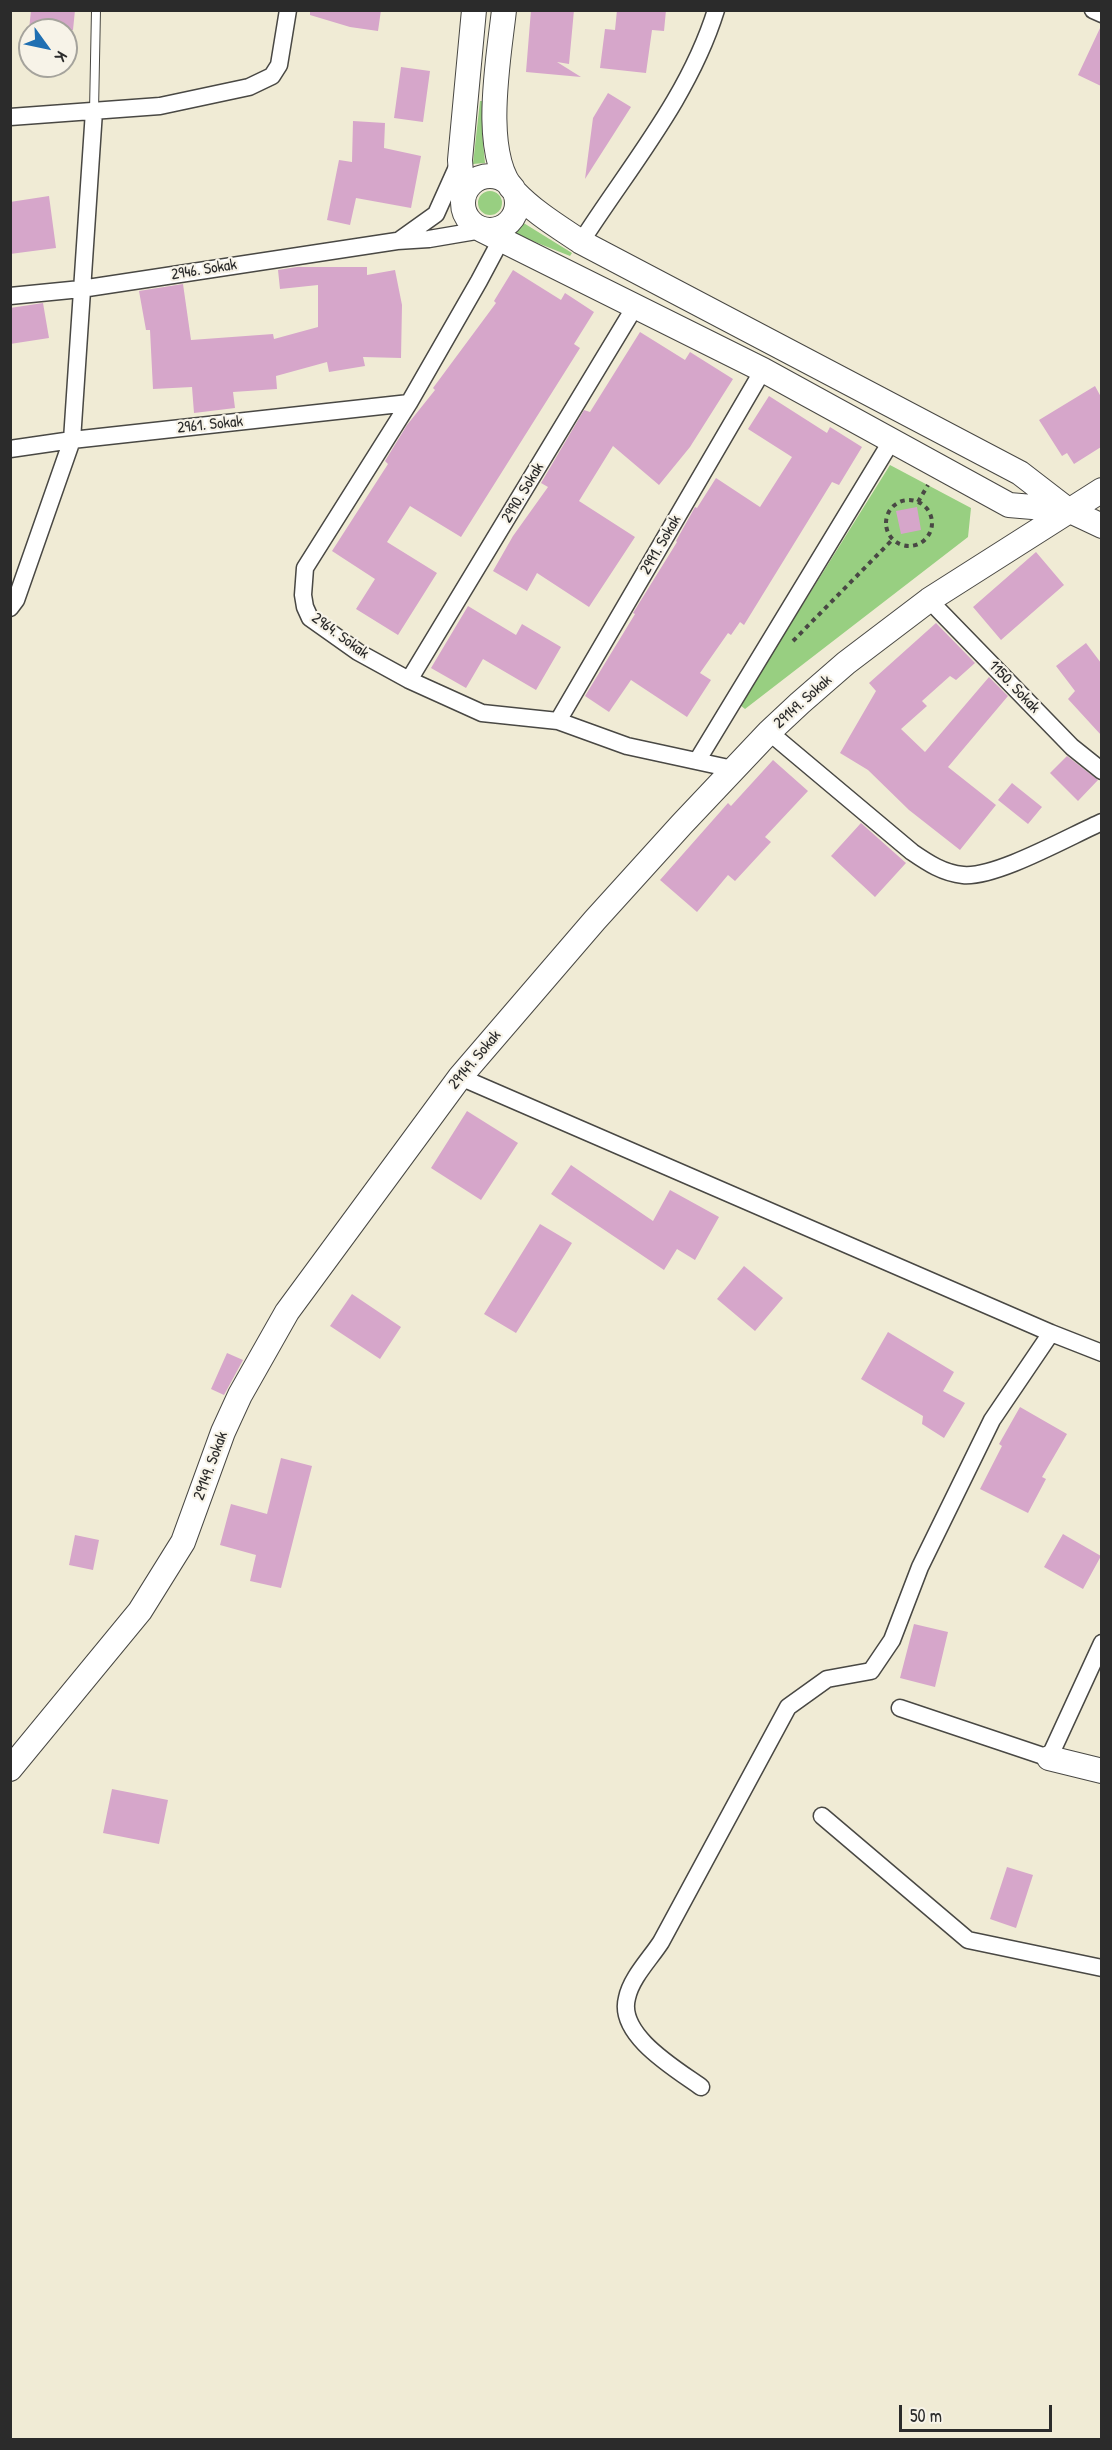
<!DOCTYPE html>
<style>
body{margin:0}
#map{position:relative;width:1112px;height:2450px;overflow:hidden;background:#f0ebd5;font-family:"Patrick Hand",sans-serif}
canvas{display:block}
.frame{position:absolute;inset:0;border:12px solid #2b2b2b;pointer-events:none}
.north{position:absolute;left:18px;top:18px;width:60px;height:60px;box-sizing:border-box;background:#f7f3e8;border:2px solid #a5a39c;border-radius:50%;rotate:123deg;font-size:16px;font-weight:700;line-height:24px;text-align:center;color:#2b2b2b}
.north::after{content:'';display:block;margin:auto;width:21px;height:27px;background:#1f6fb2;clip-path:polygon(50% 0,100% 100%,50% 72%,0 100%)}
.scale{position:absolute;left:899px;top:2405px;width:153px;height:27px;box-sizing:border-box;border:3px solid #2b2b2b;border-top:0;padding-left:8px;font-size:18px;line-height:21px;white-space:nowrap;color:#2b2b2b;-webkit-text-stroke:4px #f7f3e8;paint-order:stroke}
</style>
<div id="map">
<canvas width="1112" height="2450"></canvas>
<div class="frame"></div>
<div class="north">K</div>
<div class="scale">50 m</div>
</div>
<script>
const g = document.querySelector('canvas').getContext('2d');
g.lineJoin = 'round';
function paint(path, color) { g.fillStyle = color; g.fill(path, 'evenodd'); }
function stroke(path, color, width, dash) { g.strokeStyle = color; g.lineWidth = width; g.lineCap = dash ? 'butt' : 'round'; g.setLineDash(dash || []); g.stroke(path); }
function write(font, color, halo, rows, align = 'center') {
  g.font = font + ' "Patrick Hand",sans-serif'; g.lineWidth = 4.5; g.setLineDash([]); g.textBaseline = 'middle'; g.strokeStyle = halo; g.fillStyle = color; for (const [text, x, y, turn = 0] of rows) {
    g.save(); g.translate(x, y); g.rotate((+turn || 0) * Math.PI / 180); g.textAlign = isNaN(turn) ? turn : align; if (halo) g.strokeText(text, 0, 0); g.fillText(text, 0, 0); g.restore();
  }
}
const green = new Path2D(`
 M 480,101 L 484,101 L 482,132 L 485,163 L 473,164 Z
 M478 203a12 12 0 1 1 24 0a12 12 0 1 1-24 0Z
 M 522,222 L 572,253 L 570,256 L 515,234 Z
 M 890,465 L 971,508 L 968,537 L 745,709 L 740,705 Z`);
const building = new Path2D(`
 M 31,10 L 75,10 L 73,30 L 29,30 Z
 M 310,10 L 381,10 L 378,31 L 350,27 L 310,15 Z
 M 531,10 L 574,10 L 569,64 L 557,62 L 581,77 L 526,72 Z
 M 617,10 L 666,10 L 664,31 L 652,30 L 646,73 L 600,68 L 605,29 L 615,30 Z
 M 1101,26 L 1101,86 L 1078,75 Z
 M 401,67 L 430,71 L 423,122 L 394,118 Z
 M 608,93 L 631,107 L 585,179 L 593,118 Z
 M 353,121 L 385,123 L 384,148 L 421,156 L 411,208 L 356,198 L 350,225 L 327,220 L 339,160 L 352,162 Z
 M 49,196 L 56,248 L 10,254 L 10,202 Z
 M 297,267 L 367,267 L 367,275 L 395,270 L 402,305 L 401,358 L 363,357 L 365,366 L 329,372 L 327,362 L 276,376 L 277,389 L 233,392 L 235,408 L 194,413 L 192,387 L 153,389 L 150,330 L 146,330 L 139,291 L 183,284 L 191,340 L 273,334 L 274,339 L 318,327 L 318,285 L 280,289 L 278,270 Z
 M 513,270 L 561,300 L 565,293 L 594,312 L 574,344 L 580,348 L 461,537 L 410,506 L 387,542 L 437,573 L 398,635 L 356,609 L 375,579 L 332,551 L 388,464 L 385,461 L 407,425 L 435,390 L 433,388 L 496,303 L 494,301 Z
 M 43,303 L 49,338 L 10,344 L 10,308 Z
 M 640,332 L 685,360 L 690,352 L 733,379 L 690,447 L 659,485 L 613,446 L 579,501 L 635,537 L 589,607 L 537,573 L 527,591 L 493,571 L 513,536 L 548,487 L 541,483 L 584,410 L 590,412 Z
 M 1095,386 L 1101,397 L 1101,447 L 1074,464 L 1067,453 L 1062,456 L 1039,420 Z
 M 769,396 L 827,433 L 830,427 L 862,447 L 839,485 L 832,482 L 744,625 L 740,622 L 731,635 L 728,633 L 700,673 L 711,680 L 687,717 L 631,680 L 609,712 L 585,696 L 635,614 L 633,613 L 677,542 L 676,541 L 695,507 L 697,508 L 716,478 L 760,507 L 792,457 L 748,429 Z
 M 917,507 L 921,530 L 901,534 L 896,511 Z
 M 1036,552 L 1064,585 L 1001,640 L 973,607 Z
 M 468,606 L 516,635 L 522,624 L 561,647 L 536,690 L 483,659 L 466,688 L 431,668 Z
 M 936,623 L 975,663 L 956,680 L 950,676 L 922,701 L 927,706 L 901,729 L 925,752 L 989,677 L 1008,696 L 948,767 L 996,805 L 960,850 L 909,810 L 868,770 L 840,753 L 876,691 L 869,683 Z
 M 1086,643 L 1101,663 L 1101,735 L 1068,699 L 1075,691 L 1056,666 Z
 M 1067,756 L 1098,780 L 1078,801 L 1050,773 Z
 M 773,760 L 808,791 L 765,837 L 771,842 L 735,881 L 728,875 L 697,912 L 660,880 L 728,803 L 731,806 Z
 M 1012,783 L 1042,807 L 1028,824 L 998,800 Z
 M 861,823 L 906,863 L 875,897 L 831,856 Z
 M 467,1111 L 518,1143 L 481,1200 L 431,1168 Z
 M 571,1165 L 653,1221 L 670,1190 L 719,1217 L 695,1260 L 677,1249 L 664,1270 L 551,1194 Z
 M 540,1224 L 572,1243 L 516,1333 L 484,1314 Z
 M 744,1266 L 783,1298 L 755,1331 L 717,1299 Z
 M 352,1294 L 401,1327 L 380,1359 L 330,1326 Z
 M 888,1332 L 954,1372 L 943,1391 L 965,1403 L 944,1438 L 922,1424 L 923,1416 L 861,1379 Z
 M 227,1353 L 243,1360 L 224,1395 L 211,1389 Z
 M 1020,1407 L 1067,1434 L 1042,1477 L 1046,1479 L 1028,1513 L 980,1489 L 1002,1446 L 999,1444 Z
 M 281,1458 L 312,1466 L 281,1588 L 250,1581 L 256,1555 L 220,1545 L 231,1504 L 267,1514 Z
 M 1063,1534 L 1101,1556 L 1083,1589 L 1044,1567 Z
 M 75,1535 L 99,1540 L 93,1570 L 69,1565 Z
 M 914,1624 L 948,1632 L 935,1687 L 900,1678 Z
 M 112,1789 L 168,1800 L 159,1844 L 103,1833 Z
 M 1007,1867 L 1033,1875 L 1016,1928 L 990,1919 Z`);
const path = new Path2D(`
 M886 523a23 23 0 1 1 46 0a23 23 0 1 1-46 0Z
 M 918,502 L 928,485
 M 793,641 L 893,539`);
const lane = new Path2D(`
 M 94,111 L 96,10`);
const street = new Path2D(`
 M 1093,10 L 1102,14
 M 10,117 L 160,106 L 249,87 L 272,76 L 279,65 L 288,10
 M 512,219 L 479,281 L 409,403 L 305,568 L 303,595 L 305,607 L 310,618 L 358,652 L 409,680 L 482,713 L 558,721 L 627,746 L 733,769
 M 401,239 L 436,214 L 458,165
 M 581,242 C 629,167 689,97 716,10
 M 10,296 L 81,289 L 397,241 L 429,239 L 482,230
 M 10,449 L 72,440 L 409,403
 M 929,600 L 1072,747 L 1102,771
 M 10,608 L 16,600 L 72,440 L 94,111
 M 409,680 L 636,305
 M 558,721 L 763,370
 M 769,732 L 912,852 C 928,863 943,873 963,875 C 996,878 1068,837 1102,822
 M 697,761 L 892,440
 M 460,1077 L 1051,1333 L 1102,1353
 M 900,1708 L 1049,1758 L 1102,1643
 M 822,1816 L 968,1940 L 1102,1968
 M 701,2087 C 676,2069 617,2035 627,1998 C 631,1978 650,1959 661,1942 L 788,1707 L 827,1679 L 871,1671 L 892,1640 L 920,1567 L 992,1420 L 1051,1333`);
const secondary = new Path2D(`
 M 504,10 C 499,57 480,156 515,192 C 534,212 559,227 581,242 L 1020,473 L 1068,510 L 1102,526
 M463 203a27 27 0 1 1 54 0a27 27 0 1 1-54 0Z
 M 463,201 L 460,160 L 474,10
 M 482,230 L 763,370 L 1009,505 L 1068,510
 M 1049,1758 L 1102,1771
 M 10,1769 L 140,1611 L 183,1542 L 223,1432 L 240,1395 L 287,1312 L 460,1077 L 595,920 L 682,824 L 769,732 L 800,703 L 846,663 L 929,600 L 1102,490`);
const streetNames = [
 ["2946. Sokak",204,270,-9],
 ["2961. Sokak",210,425,-6],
 ["2990. Sokak",523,493,-59],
 ["2991. Sokak",661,545,-60],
 ["2964. Sokak",340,636,36],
 ["1150. Sokak",1014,687,46],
 ["29149. Sokak",803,702,-42],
 ["29149. Sokak",475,1060,-50],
 ["29149. Sokak",211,1466,-70]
];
paint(green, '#98cf81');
paint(building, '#d6a6ca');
stroke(lane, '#494844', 10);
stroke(street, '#494844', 19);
stroke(secondary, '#494844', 26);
stroke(path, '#494844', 4, [4.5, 4.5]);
stroke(lane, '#fff', 8);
stroke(street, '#fff', 16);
stroke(secondary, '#fff', 24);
write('16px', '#2b2b2b', '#f7f3e8', streetNames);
</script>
